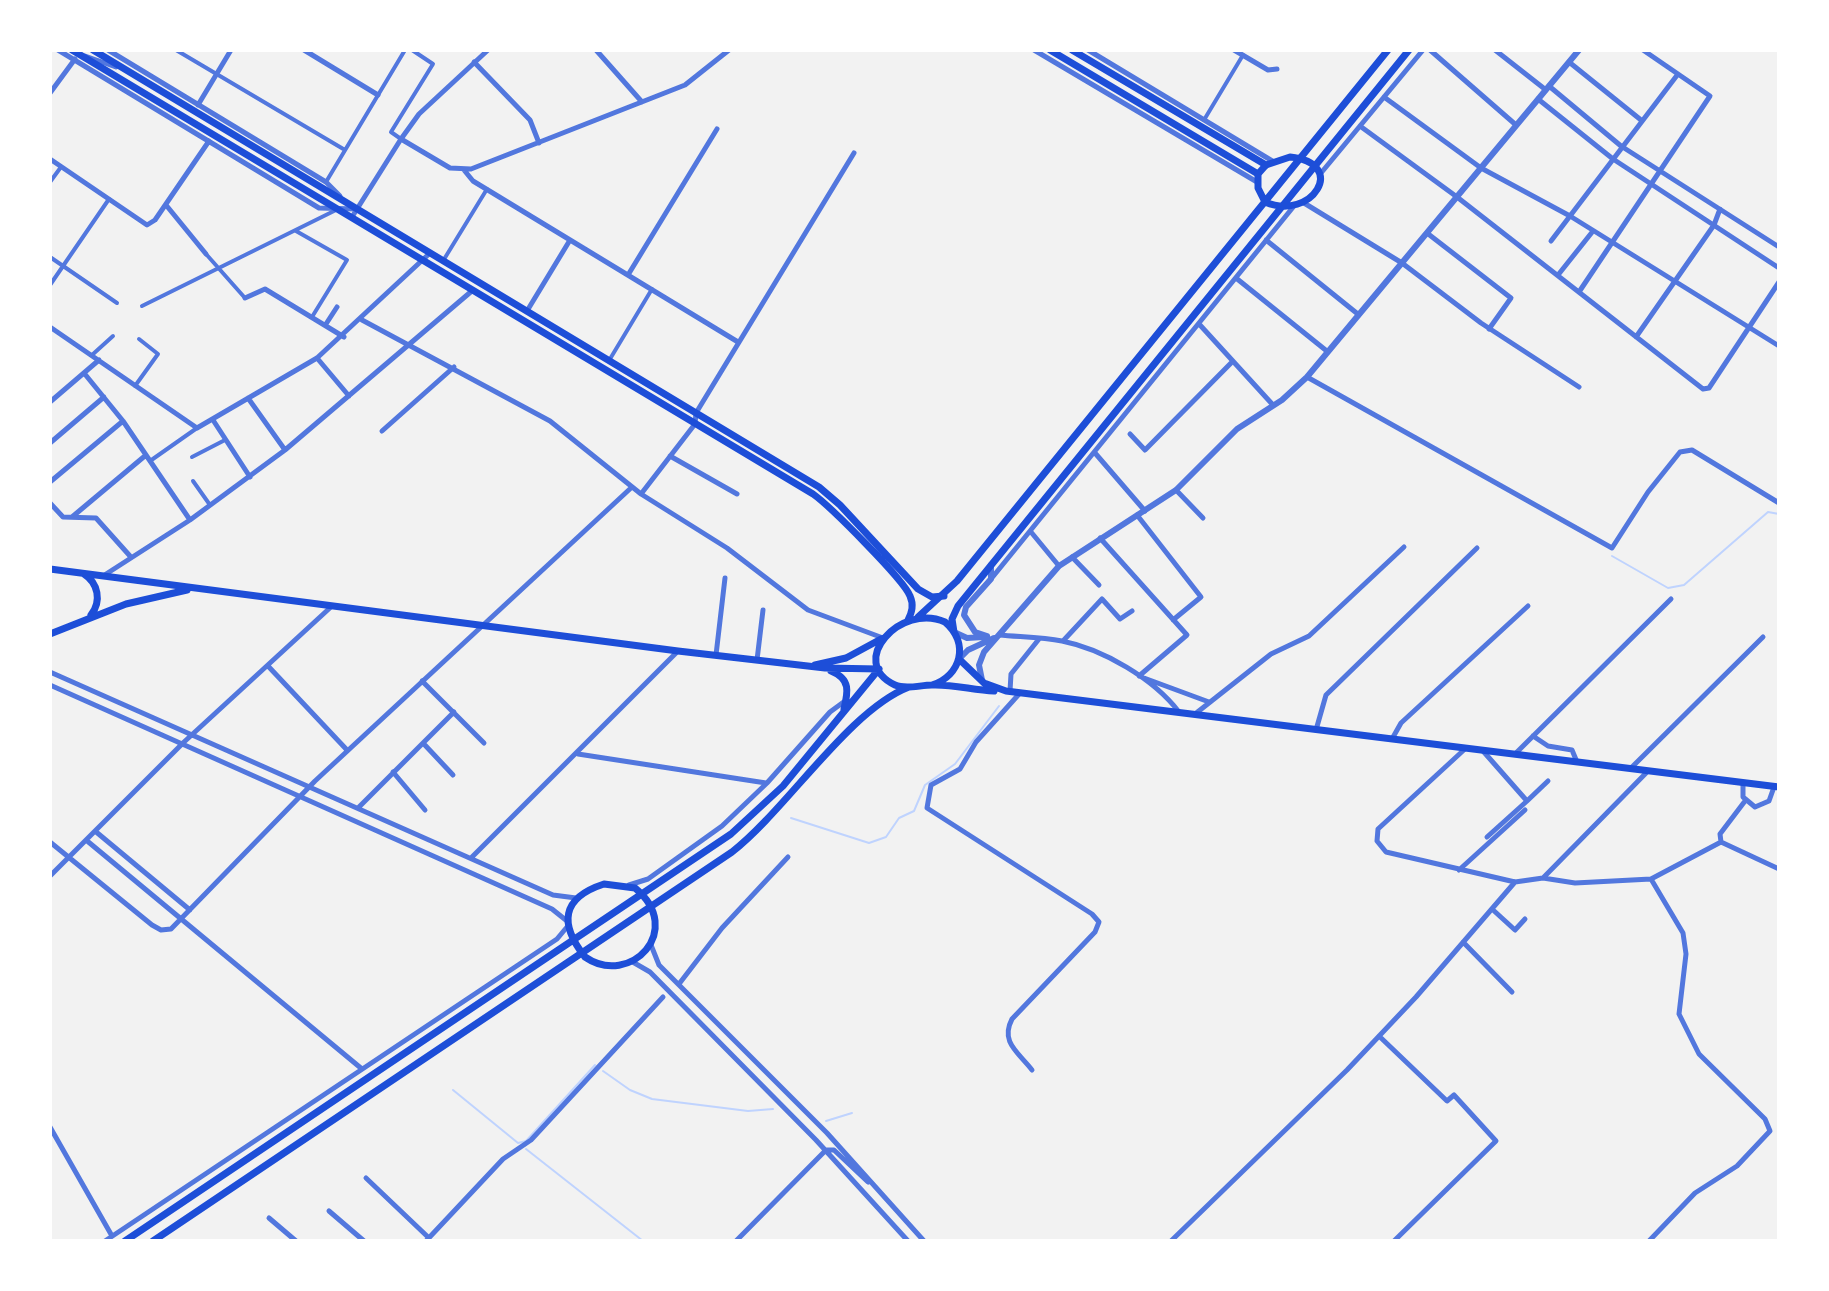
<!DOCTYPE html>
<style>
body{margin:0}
#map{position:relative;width:1829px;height:1291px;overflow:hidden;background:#f2f2f2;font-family:"DejaVu Sans",sans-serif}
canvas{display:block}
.frame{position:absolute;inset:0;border:52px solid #fff;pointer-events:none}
</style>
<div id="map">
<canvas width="1829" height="1291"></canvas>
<div class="frame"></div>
</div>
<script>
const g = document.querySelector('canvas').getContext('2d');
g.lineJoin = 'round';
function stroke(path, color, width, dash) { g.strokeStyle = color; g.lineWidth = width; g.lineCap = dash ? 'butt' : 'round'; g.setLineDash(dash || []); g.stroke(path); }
const stream = new Path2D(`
 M 1612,556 L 1668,588 L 1684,585 L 1768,512 L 1779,514
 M 791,818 L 869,843 L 886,837 L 899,818 L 914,811 L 925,785 L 955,764 L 999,706
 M 603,1071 L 630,1090 L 652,1099 L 748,1111 L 773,1109
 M 453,1090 L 518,1143 L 526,1141 L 595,1065
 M 826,1121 L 852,1113
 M 526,1149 L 643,1241`);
const pedestrian = new Path2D(`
 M 176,50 L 345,150
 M 1204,120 L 1243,55
 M 401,139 L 391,132 L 433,64 L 412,50
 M 50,182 L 61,167
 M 326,182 L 405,50
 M 296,231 L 347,260 L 312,317
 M 206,254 L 245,298
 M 50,257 L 117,303
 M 443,261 L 487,189
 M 50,285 L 109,199
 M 142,306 L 336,210
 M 92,355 L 113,336
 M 610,359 L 652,289
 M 135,386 L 158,354 L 139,339
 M 192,457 L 225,440
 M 150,461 L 197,428
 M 193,481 L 210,505`);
const minor = new Path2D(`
 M 58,50 L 319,208 L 356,209
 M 108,50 L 326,182 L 340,196
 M 304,50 L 378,95
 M 596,50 L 642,102
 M 1034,50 L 1257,182
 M 1088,50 L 1274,162
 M 1234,50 L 1268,70 L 1277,69
 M 1430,50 L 1516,125
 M 1495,50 L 1546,90
 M 85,56 L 116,67
 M 474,62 L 530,120 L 539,143
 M 1569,62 L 1641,120
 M 1549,86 L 1621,146 L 1779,247
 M 50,93 L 75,59
 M 1384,97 L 1481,168 L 1570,216 L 1779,346
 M 1538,99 L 1613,159 L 1779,268
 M 198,105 L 231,50
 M 1360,126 L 1457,197 L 1703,389 L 1709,388 L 1779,282
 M 401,139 L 419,114 L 488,50
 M 50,159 L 147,225 L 155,220 L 209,141
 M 464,170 L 473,181 L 738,342
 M 1321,173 L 1423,50
 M 1304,203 L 1402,263 L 1481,323 L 1579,387
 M 166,205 L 206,254
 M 352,217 L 401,139 L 450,168 L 471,169 L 685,85 L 729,50
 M 1427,233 L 1511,298 L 1489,329
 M 1266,240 L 1359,315
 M 1551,241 L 1678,74
 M 628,275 L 717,129
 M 1558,275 L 1593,231
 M 1236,278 L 1328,352
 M 1579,292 L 1710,96 L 1643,50
 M 245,298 L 265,289 L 344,337
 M 527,311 L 570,240
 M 362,320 L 550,421 L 641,494 L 727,548 L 808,610 L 883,638
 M 326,324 L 337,307
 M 1200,325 L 1273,405
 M 50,327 L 197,428 L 317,358 L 430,253
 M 1636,337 L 1714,225 L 1720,209
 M 317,358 L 349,396
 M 84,373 L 123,421 L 190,520
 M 1307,377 L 1612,548 L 1648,492 L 1680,452 L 1692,450 L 1779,503
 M 248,398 L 285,450
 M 50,402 L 99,360
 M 213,420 L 250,477
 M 382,431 L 454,367
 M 1130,434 L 1145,450 L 1233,361
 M 50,443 L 104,397
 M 1095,453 L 1145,511
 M 670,456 L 737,494
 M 50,482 L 123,421
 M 1176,490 L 1203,518
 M 641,494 L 695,424 L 696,413 L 854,153
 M 50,503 L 63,517 L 96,518 L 130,556
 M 1137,515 L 1201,597 L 1173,620
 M 72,517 L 146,455
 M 1031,532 L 1059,566
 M 1100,538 L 1187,635 L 1139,676
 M 1072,557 L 1099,585
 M 103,576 L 190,520 L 285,450 L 473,290
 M 991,579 L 1294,206
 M 999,635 C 1020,637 1042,637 1062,641 C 1103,649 1154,679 1179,712
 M 1063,641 L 1102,599 L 1120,619 L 1132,611
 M 716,655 L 725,578
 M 757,660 L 763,610
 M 268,666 L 347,750
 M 50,672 L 553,895 L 576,898
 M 1144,678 L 1209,702
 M 422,681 L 484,743
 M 50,685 L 552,909 L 567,921
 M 1010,691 L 1011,674 L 1039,639
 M 1020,693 L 976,742 L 960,769 L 931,785 L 927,808 L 1092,914 L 1099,922 L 1095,932 L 1012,1019 C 1000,1042 1018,1052 1032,1070
 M 1195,714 L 1271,654 L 1309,636 L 1404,547
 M 1316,730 L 1326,695 L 1477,548
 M 1533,736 L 1548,746 L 1572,750 L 1577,762
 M 1392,739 L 1401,723 L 1528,606
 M 423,743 L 453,775
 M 1466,748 L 1378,829 L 1377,841 L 1386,852 L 1515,882 L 1543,878 L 1575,883 L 1651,879 L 1721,842 L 1779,869
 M 1483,751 L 1527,801 L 1487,837
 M 578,754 L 766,783
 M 1515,754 L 1671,599
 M 1631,768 L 1763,637
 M 393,772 L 425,810
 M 1743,783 L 1743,797 L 1755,807 L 1769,801 L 1774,787
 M 1527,801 L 1548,781
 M 358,808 L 454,712
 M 95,831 L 190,910
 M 86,840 L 362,1069
 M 50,842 L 152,925 L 161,930 L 171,929 L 315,781 L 632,487
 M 1721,842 L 1720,834 L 1745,801
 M 471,858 L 677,652
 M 1459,870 L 1525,810
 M 50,876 L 184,742 L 332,606
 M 1543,878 L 1648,771
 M 629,885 L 648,879 L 722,826 L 767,783 L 830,712 L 845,701
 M 1492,909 L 1515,930 L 1525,919
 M 1463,942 L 1512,992
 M 651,945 L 659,965 L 827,1133 L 924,1241
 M 631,961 L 650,972 L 816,1140 L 908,1241
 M 679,984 L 722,928 L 788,857
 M 1379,1036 L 1447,1101 L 1454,1095 L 1496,1141 L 1394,1241
 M 50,1127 L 112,1236
 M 826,1150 L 834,1150 L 868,1182
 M 366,1178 L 429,1238
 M 329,1211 L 364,1241
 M 269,1218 L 296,1241
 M 105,1241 L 557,939 L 567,927
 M 426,1241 L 503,1159 L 531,1140 L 663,997
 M 736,1241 L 826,1150
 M 1171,1241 L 1347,1070 L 1416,997 L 1515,882
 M 1649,1241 L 1695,1193 L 1737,1166 L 1770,1131 L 1765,1119 L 1699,1054 L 1679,1014 L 1686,954 L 1683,933 L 1651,879`);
const tertiary = new Path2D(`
 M 954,632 L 967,638 L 983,637
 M 987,636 L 975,632 L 964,615 L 966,607 L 991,579 L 991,565
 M 959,659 L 968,650 L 994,638
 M 982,680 L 979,665 L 984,652 L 1059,566 L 1176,490 L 1237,429 L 1282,400 L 1307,377 L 1579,50`);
const secondary = new Path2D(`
 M 72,50 L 813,494 C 830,506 904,580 910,596 C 914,605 912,612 908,620
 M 93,50 L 819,487 L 840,505 L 918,589 L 932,597 L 944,596
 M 1050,50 L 1258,174
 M 1072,50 L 1266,165`);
const primary = new Path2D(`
 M 1290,157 C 1349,163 1312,222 1265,202 L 1258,188 L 1258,174 L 1266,165 Z
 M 50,569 L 678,651 L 825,668 L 879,669
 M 84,574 C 98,583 102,601 91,615
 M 918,617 L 957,581 L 1388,50
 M 954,632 L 952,619 L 958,606 L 1409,50
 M 50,634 L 126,604 L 187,590
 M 959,659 L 984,683 L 1006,691 L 1779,787
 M 815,665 L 846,658 L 881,639
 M 831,671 C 851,679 848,692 844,709
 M 932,685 C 961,676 970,643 945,622 C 901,602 846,662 895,685 C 906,690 920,685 932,685 C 952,684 973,690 994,691
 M 604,884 L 635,888 C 686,930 630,988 585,957 C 559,924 561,898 604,884 Z
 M 125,1241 L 731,834 L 783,786 L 879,669
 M 153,1241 L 732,852 C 787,809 849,710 909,687`);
stroke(stream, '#bfd3fe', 2);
stroke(pedestrian, '#5277de', 4);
stroke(minor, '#5277de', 5);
stroke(tertiary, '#5277de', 6);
stroke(secondary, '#1d4ed8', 7);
stroke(primary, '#1d4ed8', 7);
</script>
